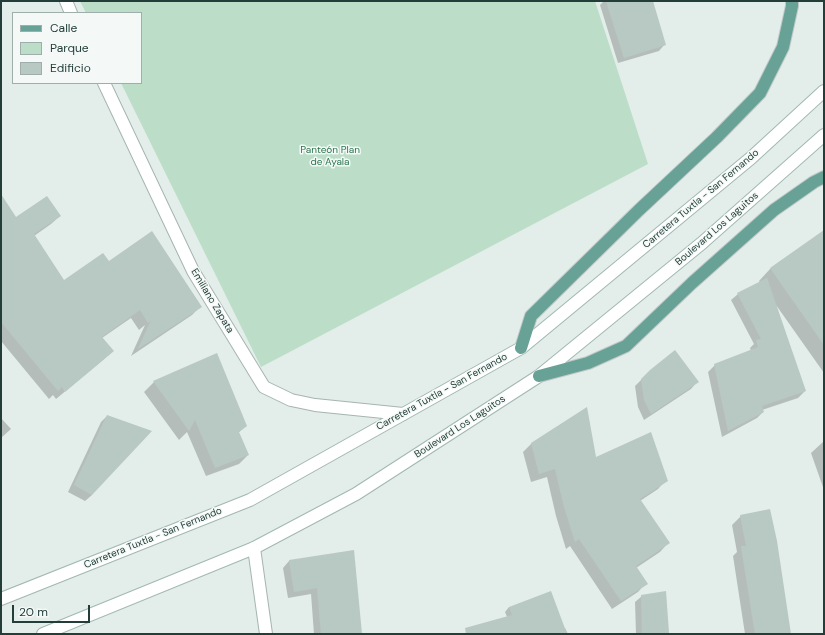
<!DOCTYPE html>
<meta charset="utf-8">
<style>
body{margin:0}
#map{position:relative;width:825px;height:635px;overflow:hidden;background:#e3ede9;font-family:"DM Sans",sans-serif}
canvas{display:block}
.frame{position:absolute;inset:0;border:2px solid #233e39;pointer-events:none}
.legend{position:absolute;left:12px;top:12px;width:130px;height:72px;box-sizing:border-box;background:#f4f9f7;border:1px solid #a0aeab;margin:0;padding:5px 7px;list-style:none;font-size:12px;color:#233e39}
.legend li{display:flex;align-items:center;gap:8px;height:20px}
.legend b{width:20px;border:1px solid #a0aeab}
.scale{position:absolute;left:12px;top:605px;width:78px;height:18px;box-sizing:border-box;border:2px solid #233e39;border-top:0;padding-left:5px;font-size:12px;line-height:14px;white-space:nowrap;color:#233e39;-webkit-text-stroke:3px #f4f9f7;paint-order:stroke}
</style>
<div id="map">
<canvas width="825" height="635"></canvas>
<div class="frame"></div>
<ul class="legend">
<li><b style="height:5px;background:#68a297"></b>Calle</li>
<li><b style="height:11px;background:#bcdec8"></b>Parque</li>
<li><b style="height:11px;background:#b8c8c2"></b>Edificio</li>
</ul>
<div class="scale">20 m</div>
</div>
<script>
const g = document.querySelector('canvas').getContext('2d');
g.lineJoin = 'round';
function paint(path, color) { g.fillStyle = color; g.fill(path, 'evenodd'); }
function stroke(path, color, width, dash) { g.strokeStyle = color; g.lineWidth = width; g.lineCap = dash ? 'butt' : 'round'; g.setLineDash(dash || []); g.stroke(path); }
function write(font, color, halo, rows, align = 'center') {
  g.font = font + ' "DM Sans",sans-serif'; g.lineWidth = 3; g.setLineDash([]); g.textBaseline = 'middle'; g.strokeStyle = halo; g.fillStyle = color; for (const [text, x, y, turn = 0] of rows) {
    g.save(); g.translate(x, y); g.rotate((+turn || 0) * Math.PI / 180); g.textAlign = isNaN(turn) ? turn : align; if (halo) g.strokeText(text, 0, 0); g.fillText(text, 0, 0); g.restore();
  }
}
const green = new Path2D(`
 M 80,1 L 595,1 L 648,164 L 261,367 L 121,83 L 141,83 L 141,13 L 86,13 Z`);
const shadow = new Path2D(`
 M 604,1 L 652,1 L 665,44 L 659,51 L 618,63 L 600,5 Z
 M 1,196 L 16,218 L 60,216 L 51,224 L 34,236 L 64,281 L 109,262 L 200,307 L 192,315 L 131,356 L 145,325 L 139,330 L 131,318 L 102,338 L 113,351 L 104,359 L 56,399 L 53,395 L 49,399 L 1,341 Z
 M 824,231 L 824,373 L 776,305 L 805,391 L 798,398 L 762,410 L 763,412 L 757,418 L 722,437 L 708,372 L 715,365 L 751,351 L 750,348 L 754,344 L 731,300 L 738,294 L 760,283 L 759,281 L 770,269 Z
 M 216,354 L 246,426 L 238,433 L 248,455 L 239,464 L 206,476 L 187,432 L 179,440 L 144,392 L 154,382 Z
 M 650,371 L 697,382 L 691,389 L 644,420 L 638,407 L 635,386 Z
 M 107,416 L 92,495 L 85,501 L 68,492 L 101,422 Z
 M 1,418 L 11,429 L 1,438 Z
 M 824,441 L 824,490 L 811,453 Z
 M 532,443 L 595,458 L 666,480 L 658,489 L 640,501 L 668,543 L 660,552 L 636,568 L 646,583 L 638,592 L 612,609 L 570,546 L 566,549 L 556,516 L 547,477 L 531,482 L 523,452 Z
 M 741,516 L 790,634 L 745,634 L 733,556 L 737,552 L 732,525 Z
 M 353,552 L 361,634 L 314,634 L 311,594 L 288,598 L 283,568 L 289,561 Z
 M 642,596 L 668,632 L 666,634 L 636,634 L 635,602 Z
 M 509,607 L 565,628 L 568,634 L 476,634 L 507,617 L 505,612 Z`);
const building = new Path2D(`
 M 606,1 L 653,1 L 666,45 L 624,58 Z
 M 1,194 L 16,217 L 47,196 L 61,216 L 34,234 L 64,280 L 103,253 L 109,261 L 152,231 L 202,307 L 138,349 L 151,320 L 148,323 L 140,310 L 102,337 L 114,351 L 65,392 L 62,387 L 58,391 L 1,322 Z
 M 824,230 L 824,345 L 770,268 Z
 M 767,278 L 806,391 L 762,406 L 764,412 L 728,431 L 714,364 L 758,347 L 756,340 L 761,339 L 737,293 Z
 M 675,350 L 699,382 L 651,414 L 644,400 L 641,379 L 650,370 Z
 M 217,353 L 247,426 L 239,432 L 249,455 L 215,468 L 195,420 L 189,431 L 153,381 Z
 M 587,407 L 596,457 L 651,432 L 668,481 L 640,499 L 670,543 L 636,566 L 648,584 L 621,601 L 579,539 L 575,542 L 564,507 L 555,469 L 539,474 L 531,443 Z
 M 107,415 L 152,431 L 92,495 L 74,485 Z
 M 770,509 L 777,541 L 791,634 L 755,634 L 741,546 L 746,546 L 740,515 Z
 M 354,550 L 362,634 L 321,634 L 317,588 L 294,592 L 289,560 Z
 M 551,591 L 567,634 L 466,634 L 465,628 L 512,615 L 509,607 Z
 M 666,591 L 669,633 L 642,633 L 641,595 Z`);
const street = new Path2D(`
 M 66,1 L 71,13
 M 104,83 L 193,271 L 264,387 L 291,400 L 315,405 L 403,414
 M 254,548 L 266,634`);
const secondary = new Path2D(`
 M 1,599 L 250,500 L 521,348 L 751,158 L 824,91
 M 43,634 L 254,548 L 356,494 L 539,376 L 702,243 L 824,135`);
const primary = new Path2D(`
 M 521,348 L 531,316 L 639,210 L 717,137 L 760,93 L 783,47 L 792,6 L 792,1
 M 539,376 L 588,363 L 626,346 L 692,283 L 774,210 L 814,182 L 824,177`);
const parkNames = [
 ["Panteón Plan",330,150],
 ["de Ayala",330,162]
];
const streetNames = [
 ["Carretera Tuxtla - San Fernando",701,199,-40],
 ["Boulevard Los Laguitos",717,229,-41],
 ["Emiliano Zapata",212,301,59],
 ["Carretera Tuxtla - San Fernando",442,392,-29],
 ["Boulevard Los Laguitos",460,427,-33],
 ["Carretera Tuxtla - San Fernando",153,538,-22]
];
paint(green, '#bcdec8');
paint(shadow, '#0003');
paint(building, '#b8c8c2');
stroke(street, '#a6b5b1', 14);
stroke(secondary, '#a1b8b2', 14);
stroke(primary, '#c1c9c8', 14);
stroke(street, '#fff', 12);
stroke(secondary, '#fff', 12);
stroke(primary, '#68a297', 12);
write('10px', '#2d754e', '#f4f9f7', parkNames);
write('10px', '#233e39', '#f4f9f7', streetNames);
</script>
